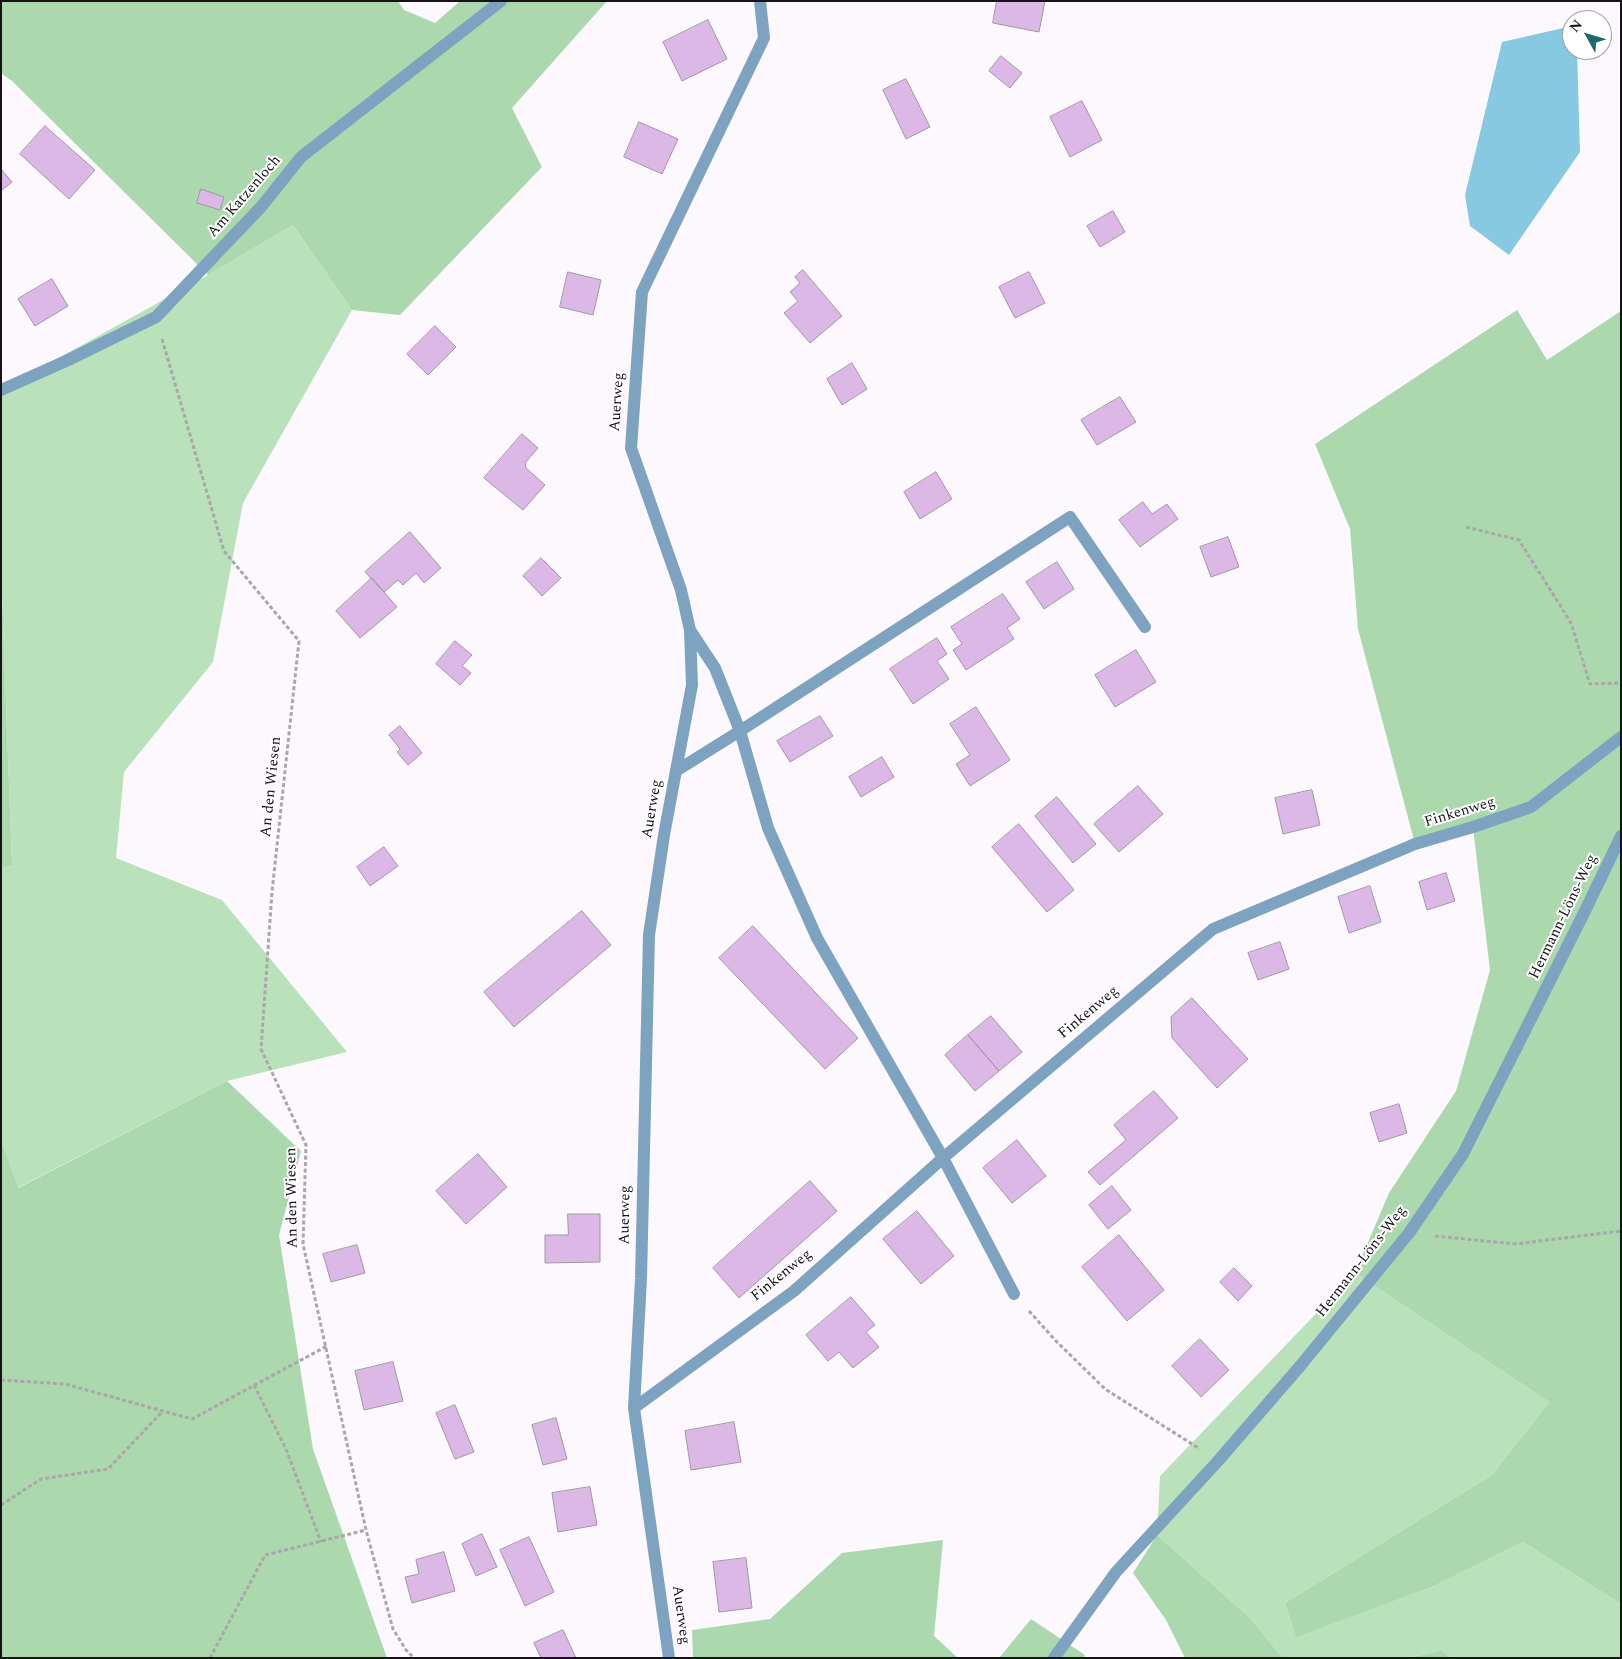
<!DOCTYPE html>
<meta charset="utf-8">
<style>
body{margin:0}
#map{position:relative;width:1622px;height:1659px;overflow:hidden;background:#fdf8fe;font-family:Spectral,serif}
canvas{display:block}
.frame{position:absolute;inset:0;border:2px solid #161218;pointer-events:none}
.north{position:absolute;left:1562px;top:10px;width:50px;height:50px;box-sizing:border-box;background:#fff;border:1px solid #a2a0a3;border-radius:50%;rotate:309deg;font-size:14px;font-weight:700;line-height:20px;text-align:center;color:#161218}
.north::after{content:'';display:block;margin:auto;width:18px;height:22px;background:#1d6970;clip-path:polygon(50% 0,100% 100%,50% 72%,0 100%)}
</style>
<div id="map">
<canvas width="1622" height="1659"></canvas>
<div class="frame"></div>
<div class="north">N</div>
</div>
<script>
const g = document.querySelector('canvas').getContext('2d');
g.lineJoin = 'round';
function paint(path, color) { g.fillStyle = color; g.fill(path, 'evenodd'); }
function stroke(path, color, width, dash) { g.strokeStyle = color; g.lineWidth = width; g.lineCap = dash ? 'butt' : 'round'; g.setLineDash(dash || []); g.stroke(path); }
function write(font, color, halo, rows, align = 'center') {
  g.font = font + ' Spectral,serif'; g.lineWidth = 4; g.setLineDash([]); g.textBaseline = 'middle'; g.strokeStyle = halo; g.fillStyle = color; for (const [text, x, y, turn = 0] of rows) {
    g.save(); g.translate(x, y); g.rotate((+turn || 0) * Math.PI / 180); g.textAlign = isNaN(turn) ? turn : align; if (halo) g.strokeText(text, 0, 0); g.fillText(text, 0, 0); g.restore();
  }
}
const green = new Path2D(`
 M 293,225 L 352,310 L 243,503 L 213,662 L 124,772 L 116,858 L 222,900 L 347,1052 L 227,1081 L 17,1188 L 1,1141 L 1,868 L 12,865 L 1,567 L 1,390 L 208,275 Z
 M 1355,1273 L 1549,1402 L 1492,1475 L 1285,1603 L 1296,1636 L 1434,1586 L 1523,1542 L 1621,1604 L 1621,1658 L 1450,1658 L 1442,1650 L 1409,1658 L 1283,1658 L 1249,1617 L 1157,1535 L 1160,1476 Z`);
const forest = new Path2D(`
 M 1,1 L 398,1 L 404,10 L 435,23 L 460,1 L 607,1 L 512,108 L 542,167 L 400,315 L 352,310 L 293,225 L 208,275 L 12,81 L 1,73 Z
 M 1517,310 L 1547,360 L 1621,311 L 1621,1604 L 1523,1542 L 1434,1586 L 1296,1637 L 1285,1603 L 1492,1475 L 1549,1402 L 1355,1273 L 1389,1193 L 1456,1091 L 1490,970 L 1473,828 L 1415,844 L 1358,629 L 1350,529 L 1315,444 Z
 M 1,567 L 12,865 L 1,868 Z
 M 227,1081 L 301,1151 L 279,1235 L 313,1449 L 387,1658 L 1,1658 L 1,1141 L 18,1188 Z
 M 1157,1535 L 1249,1617 L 1283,1658 L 1185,1658 L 1166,1620 L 1133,1573 Z
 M 943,1540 L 934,1636 L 958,1658 L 693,1658 L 692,1630 L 770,1619 L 842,1553 Z
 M 1031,1619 L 1085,1655 L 1084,1658 L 999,1658 Z
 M 1442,1650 L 1450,1658 L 1409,1658 Z`);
const water = new Path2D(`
 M 1572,26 L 1572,50 L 1577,50 L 1580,152 L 1509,255 L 1470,226 L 1465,195 L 1502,42 Z`);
const building = new Path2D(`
 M 997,1 L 1045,1 L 1039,32 L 993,23 Z
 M 708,20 L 727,59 L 682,81 L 663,42 Z
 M 1001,56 L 1022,73 L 1010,88 L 989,71 Z
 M 906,79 L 930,127 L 906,139 L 883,90 Z
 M 1082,101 L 1102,140 L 1070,157 L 1050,117 Z
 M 639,122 L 678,139 L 662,174 L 624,157 Z
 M 45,126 L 95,170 L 69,199 L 20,154 Z
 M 1,169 L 12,182 L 1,191 Z
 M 201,189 L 224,197 L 220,210 L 197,203 Z
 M 1113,211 L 1125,232 L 1100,247 L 1087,226 Z
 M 803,270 L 842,316 L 810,343 L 784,313 L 798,301 L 790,292 L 800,283 L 795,277 Z
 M 568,272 L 601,280 L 593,315 L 560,307 Z
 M 1029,272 L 1045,303 L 1015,318 L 999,287 Z
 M 52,279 L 68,306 L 35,326 L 18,299 Z
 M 435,326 L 456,347 L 428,375 L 407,354 Z
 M 852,363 L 867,389 L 842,405 L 827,379 Z
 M 1120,397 L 1136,422 L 1097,445 L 1081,420 Z
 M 522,434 L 538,448 L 525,463 L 526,468 L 545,485 L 523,510 L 484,478 Z
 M 936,472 L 952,499 L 920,519 L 904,492 Z
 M 1143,502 L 1152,514 L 1167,504 L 1178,519 L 1140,547 L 1119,520 Z
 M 410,532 L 441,568 L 424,583 L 416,573 L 403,585 L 398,580 L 384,592 L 365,572 Z
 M 1228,537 L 1239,567 L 1211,577 L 1200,547 Z
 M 541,558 L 561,578 L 542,596 L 523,576 Z
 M 1057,562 L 1074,589 L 1044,609 L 1026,582 Z
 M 372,578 L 397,607 L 360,638 L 336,611 Z
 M 1003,594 L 1020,619 L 1007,628 L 1014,639 L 966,670 L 953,650 L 962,644 L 951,627 Z
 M 937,638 L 947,654 L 937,661 L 949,679 L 913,704 L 890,669 Z
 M 455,641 L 472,655 L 462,666 L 471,673 L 460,685 L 436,664 Z
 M 1136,650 L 1156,682 L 1115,707 L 1095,675 Z
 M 976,707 L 1010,760 L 970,786 L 956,764 L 970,755 L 950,724 Z
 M 820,716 L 833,736 L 790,762 L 777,741 Z
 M 400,726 L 422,753 L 408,765 L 397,752 L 400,749 L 389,735 Z
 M 882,757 L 894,777 L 861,797 L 849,777 Z
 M 1138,786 L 1163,814 L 1119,852 L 1094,824 Z
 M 1312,790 L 1320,825 L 1283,834 L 1275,798 Z
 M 1057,797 L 1096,844 L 1073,863 L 1035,816 Z
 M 1019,824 L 1074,890 L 1047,912 L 992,847 Z
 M 384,847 L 398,866 L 370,886 L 357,867 Z
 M 1446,873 L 1455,901 L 1427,910 L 1419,882 Z
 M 1370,886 L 1381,922 L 1349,933 L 1338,897 Z
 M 582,911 L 611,945 L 514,1027 L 484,992 Z
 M 753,926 L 858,1038 L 825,1069 L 719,958 Z
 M 1280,942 L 1289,969 L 1258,980 L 1248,953 Z
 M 1192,998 L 1248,1059 L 1217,1088 L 1172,1038 L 1171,1017 Z
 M 991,1016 L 1022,1052 L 999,1071 L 968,1035 Z
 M 968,1035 L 999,1071 L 975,1091 L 945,1055 Z
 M 1154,1091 L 1178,1118 L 1100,1185 L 1088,1172 L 1126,1140 L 1114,1125 Z
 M 1399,1104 L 1407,1133 L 1379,1142 L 1370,1113 Z
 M 1017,1140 L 1046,1176 L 1012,1203 L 983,1168 Z
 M 478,1154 L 507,1187 L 466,1224 L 436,1191 Z
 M 810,1181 L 837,1211 L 739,1298 L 713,1268 Z
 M 1112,1186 L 1131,1210 L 1108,1229 L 1089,1205 Z
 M 917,1211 L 954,1256 L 921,1284 L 883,1239 Z
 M 568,1214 L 600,1214 L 600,1262 L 545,1263 L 545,1235 L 568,1235 Z
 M 1119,1235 L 1164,1290 L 1127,1321 L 1082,1267 Z
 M 357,1245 L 365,1273 L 331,1282 L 323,1254 Z
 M 1234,1268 L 1252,1286 L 1238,1301 L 1220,1282 Z
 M 851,1297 L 875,1325 L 866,1332 L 879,1347 L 853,1368 L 839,1352 L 828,1361 L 806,1335 Z
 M 1200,1339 L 1229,1370 L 1201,1397 L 1172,1366 Z
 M 393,1362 L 403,1401 L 364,1410 L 355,1371 Z
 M 455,1405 L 474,1452 L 455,1459 L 436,1413 Z
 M 556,1418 L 567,1459 L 543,1465 L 532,1425 Z
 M 734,1422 L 741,1462 L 691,1470 L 685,1431 Z
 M 590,1487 L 597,1525 L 558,1532 L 552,1493 Z
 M 482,1534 L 497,1567 L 476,1576 L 462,1544 Z
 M 529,1537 L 554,1592 L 525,1606 L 500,1550 Z
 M 444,1552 L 455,1591 L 412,1603 L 405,1577 L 419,1574 L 416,1560 Z
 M 746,1558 L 752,1608 L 719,1612 L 713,1562 Z
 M 563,1630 L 576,1658 L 541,1658 L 534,1643 Z`);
const path = new Path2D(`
 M 162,339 L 224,551 L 299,641 L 272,892 L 261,1049 L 306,1145 L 303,1244 L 366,1530 L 393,1629 L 406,1650 L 414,1658
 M 1466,527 L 1519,540 L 1571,623 L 1590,684 L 1621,683
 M 1435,1236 L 1515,1244 L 1621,1231
 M 1029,1311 L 1055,1340 L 1105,1389 L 1200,1449
 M 1,1380 L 65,1384 L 192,1419 L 327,1346
 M 254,1385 L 286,1449 L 321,1542
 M 1,1505 L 41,1479 L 108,1469 L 162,1412
 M 210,1658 L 265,1555 L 366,1530`);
const minor = new Path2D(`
 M 1,390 L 66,361 L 156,317 L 261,207 L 301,157 L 501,1
 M 690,630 L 715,668 L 740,731 L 768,828 L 817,938 L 943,1158 L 1014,1294
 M 676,771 L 740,731 L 1070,517 L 1145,627
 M 634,1408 L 794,1291 L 943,1158 L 1213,929 L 1415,844 L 1473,827 L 1531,807 L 1621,737
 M 669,1658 L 634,1408 L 641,1279 L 649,935 L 664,835 L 692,685 L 690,630 L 681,590 L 631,448 L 642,292 L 764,38 L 760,1
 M 1054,1658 L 1116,1572 L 1218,1461 L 1301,1365 L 1409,1233 L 1463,1154 L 1585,911 L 1621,836`);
const streetNames = [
 ["Am Katzenloch",245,197,-49],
 ["Auerweg",618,402,-86],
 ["An den Wiesen",272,787,-84],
 ["Auerweg",653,809,-80],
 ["Finkenweg",1460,813,-17],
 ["Hermann-Löns-Weg",1564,917,-64],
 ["Finkenweg",1089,1013,-40],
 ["An den Wiesen",293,1198,-91],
 ["Auerweg",626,1215,-89],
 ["Hermann-Löns-Weg",1362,1262,-52],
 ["Finkenweg",782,1276,-39],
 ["Auerweg",680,1615,82]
];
paint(green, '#b9e2ba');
paint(forest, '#acd8ad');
paint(water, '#88c9e2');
paint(building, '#dcb8e7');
stroke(building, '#a196a5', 1);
stroke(path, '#aba6ac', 3, [4, 2.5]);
stroke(minor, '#7da3c1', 12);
write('15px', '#161218', '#fff', streetNames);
</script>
